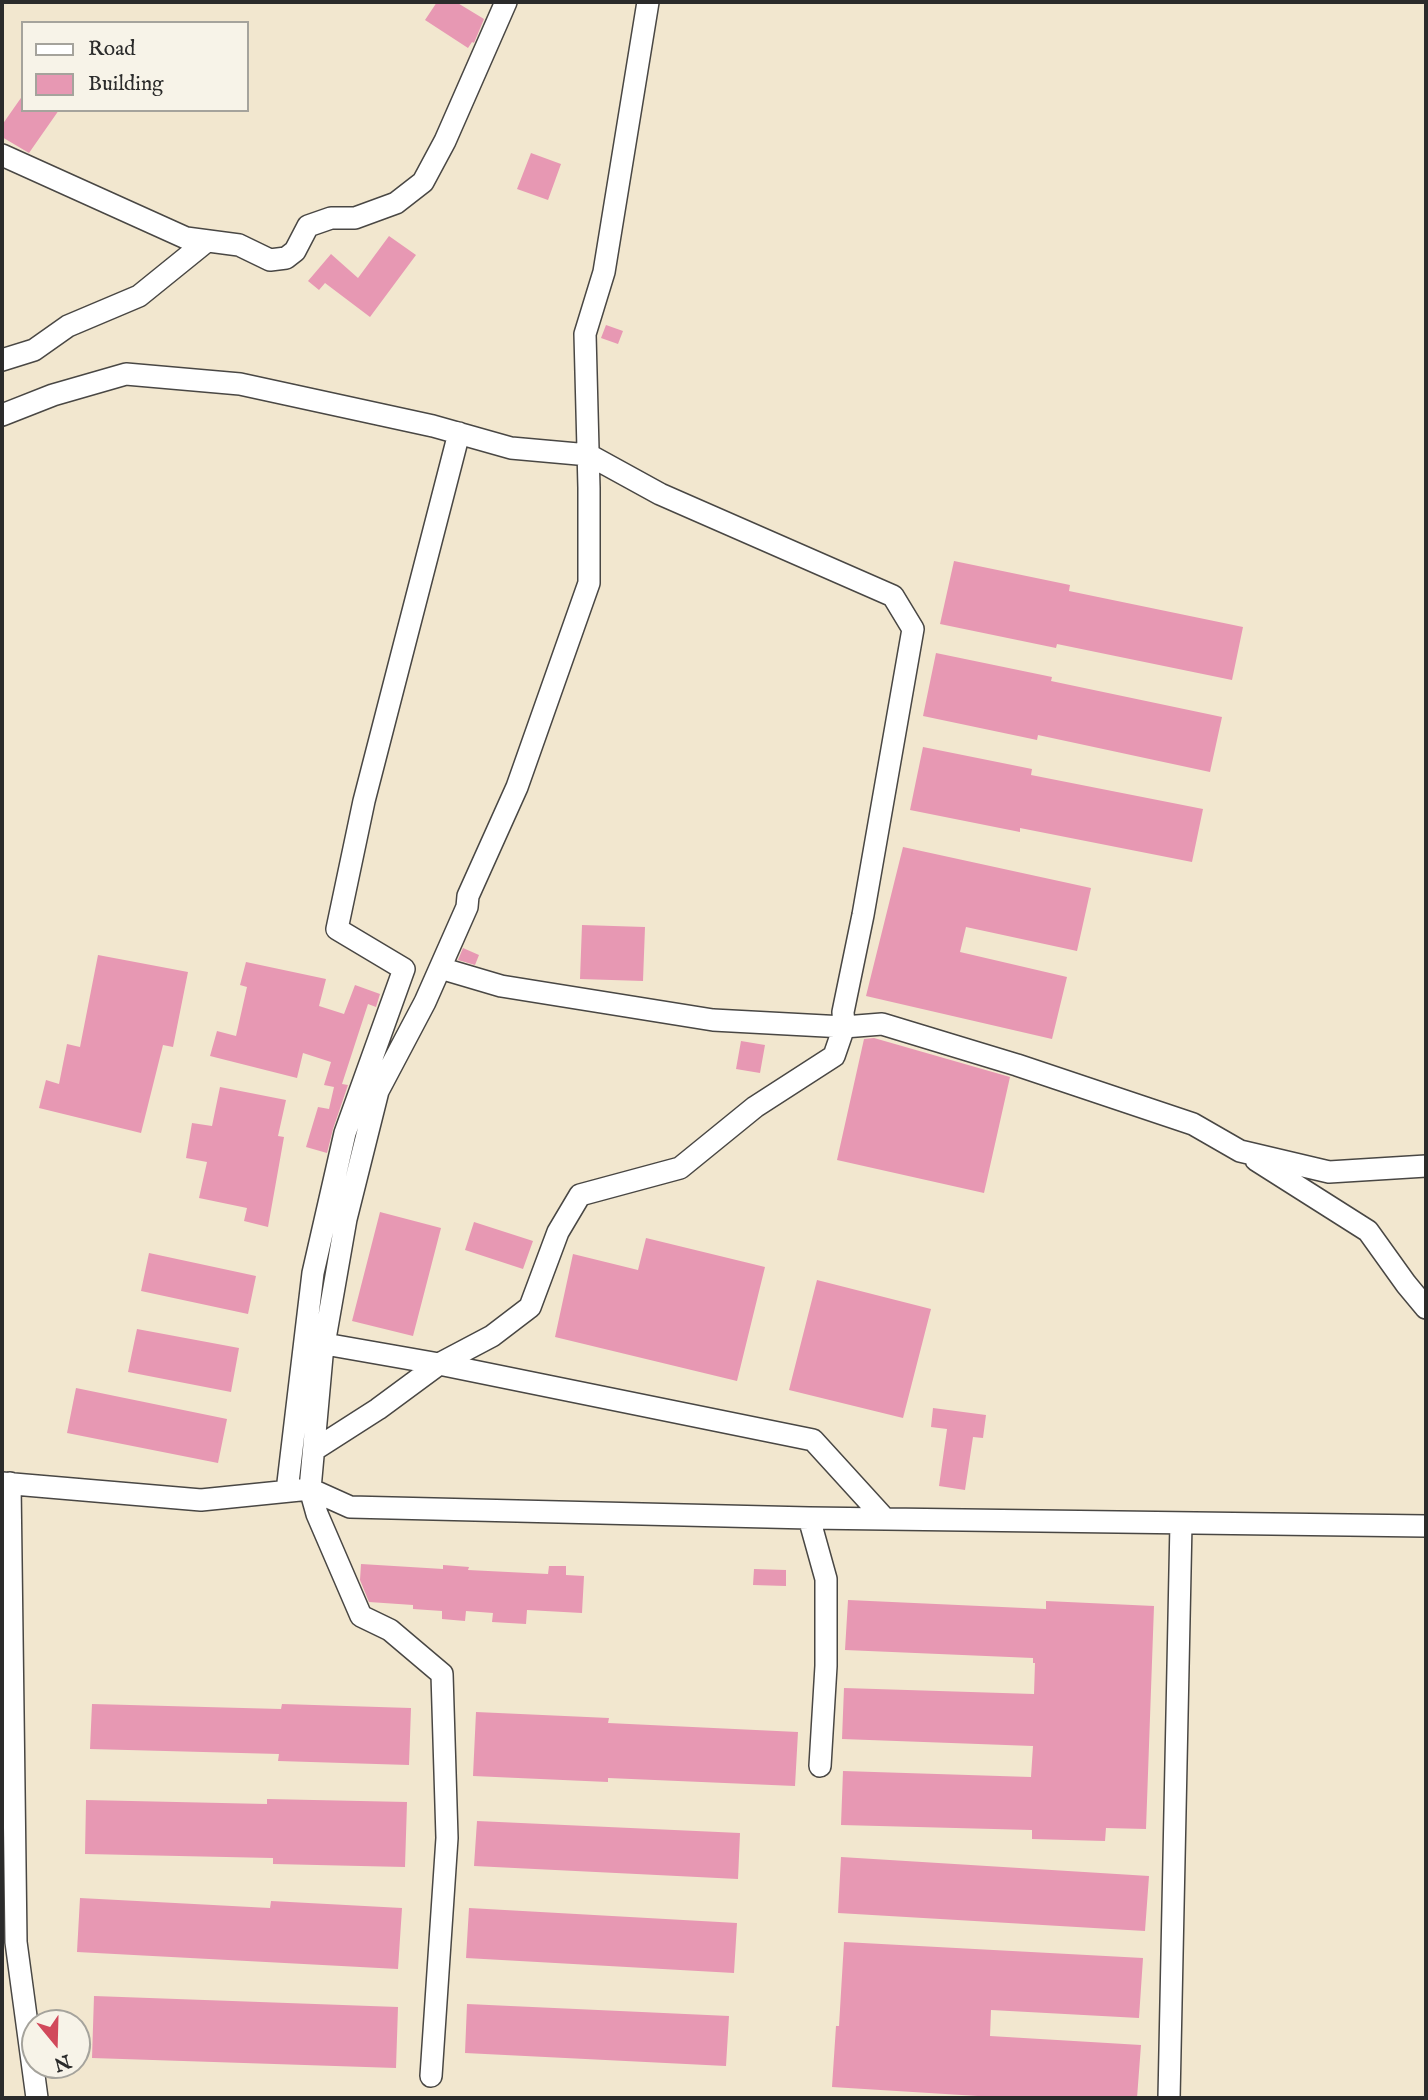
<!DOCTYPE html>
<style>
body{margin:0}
#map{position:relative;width:1428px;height:2100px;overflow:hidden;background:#f2e7cf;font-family:"IM FELL English",serif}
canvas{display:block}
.frame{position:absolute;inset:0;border:4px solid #2b2b2b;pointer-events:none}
.legend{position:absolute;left:21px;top:21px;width:228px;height:91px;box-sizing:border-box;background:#f7f3e8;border:2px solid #a5a39c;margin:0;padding:9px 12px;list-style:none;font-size:21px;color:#2b2b2b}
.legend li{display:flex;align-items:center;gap:14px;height:35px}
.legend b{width:35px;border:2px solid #a5a39c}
.north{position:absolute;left:21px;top:2009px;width:70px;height:70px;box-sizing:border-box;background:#f7f3e8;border:2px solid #a5a39c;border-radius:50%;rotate:161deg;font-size:19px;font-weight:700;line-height:28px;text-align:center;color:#2b2b2b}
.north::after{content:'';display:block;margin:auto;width:24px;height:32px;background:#d1495b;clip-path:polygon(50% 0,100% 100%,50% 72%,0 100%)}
</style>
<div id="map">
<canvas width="1428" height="2100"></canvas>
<div class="frame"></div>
<ul class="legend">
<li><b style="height:9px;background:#fff"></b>Road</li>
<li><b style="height:19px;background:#e798b3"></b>Building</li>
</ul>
<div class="north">N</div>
</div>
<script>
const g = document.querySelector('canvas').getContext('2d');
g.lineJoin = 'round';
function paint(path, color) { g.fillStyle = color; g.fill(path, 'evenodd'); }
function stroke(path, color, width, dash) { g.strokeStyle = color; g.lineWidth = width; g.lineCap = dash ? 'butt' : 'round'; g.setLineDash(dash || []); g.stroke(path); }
const building = new Path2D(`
 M 437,2 L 456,2 L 484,19 L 474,43 L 472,42 L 468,48 L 425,20 Z
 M 23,95 L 23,110 L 59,110 L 29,153 L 2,137 L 2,125 Z
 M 531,153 L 561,164 L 548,200 L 517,189 Z
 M 389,236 L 416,255 L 370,317 L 325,283 L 319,290 L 308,281 L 331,254 L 358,278 Z
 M 606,325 L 623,331 L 618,344 L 601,338 Z
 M 954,561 L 1070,585 L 1069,591 L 1243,627 L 1232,680 L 1057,644 L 1056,648 L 940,624 Z
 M 936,653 L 1052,677 L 1051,681 L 1222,717 L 1210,772 L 1038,735 L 1037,740 L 923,716 Z
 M 923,747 L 1032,769 L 1031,775 L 1203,809 L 1192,862 L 1020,828 L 1020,832 L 910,810 Z
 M 903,847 L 1091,888 L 1077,951 L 966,927 L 960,952 L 1067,977 L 1052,1039 L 866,996 Z
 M 582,925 L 645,927 L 643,981 L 580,979 Z
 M 463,948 L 479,955 L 475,965 L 458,960 Z
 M 98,955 L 188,972 L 173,1047 L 163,1045 L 141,1133 L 39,1108 L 46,1080 L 59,1084 L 67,1044 L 80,1047 Z
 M 246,962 L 326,979 L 319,1006 L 344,1014 L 355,985 L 380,994 L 376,1007 L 368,1004 L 342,1084 L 348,1085 L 333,1129 L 327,1153 L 306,1147 L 318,1107 L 329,1109 L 334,1087 L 324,1085 L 331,1062 L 303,1053 L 297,1078 L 210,1056 L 217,1031 L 236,1036 L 247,987 L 240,985 Z
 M 874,1038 L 1010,1077 L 984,1193 L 837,1160 L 864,1039 Z
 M 741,1041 L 765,1045 L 760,1073 L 736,1069 Z
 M 220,1087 L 286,1100 L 278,1136 L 284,1137 L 268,1227 L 244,1221 L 247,1208 L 199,1198 L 207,1162 L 186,1158 L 192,1123 L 212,1126 Z
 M 380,1212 L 441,1228 L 413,1336 L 352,1321 Z
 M 474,1222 L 533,1241 L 523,1269 L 465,1250 Z
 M 646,1238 L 765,1267 L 737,1381 L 555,1337 L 573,1254 L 638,1270 Z
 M 149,1253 L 256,1276 L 248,1314 L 141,1291 Z
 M 817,1280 L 931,1309 L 903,1418 L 789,1390 Z
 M 137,1329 L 239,1348 L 231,1392 L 128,1372 Z
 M 76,1388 L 227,1419 L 218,1463 L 67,1433 Z
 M 933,1408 L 986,1415 L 983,1438 L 973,1437 L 965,1490 L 939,1486 L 947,1429 L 931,1427 Z
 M 361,1564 L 443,1569 L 443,1565 L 469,1567 L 468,1570 L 548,1574 L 549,1566 L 566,1566 L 566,1575 L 584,1576 L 582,1613 L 527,1610 L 526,1624 L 492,1622 L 493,1613 L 466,1611 L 465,1621 L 442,1619 L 442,1611 L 413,1609 L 413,1605 L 369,1602 L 360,1580 Z
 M 754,1569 L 786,1570 L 786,1586 L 753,1585 Z
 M 848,1600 L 1046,1609 L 1046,1601 L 1154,1606 L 1146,1829 L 1106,1828 L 1105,1841 L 1032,1839 L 1032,1830 L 841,1825 L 843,1771 L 1031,1777 L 1033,1746 L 842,1739 L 844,1688 L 1034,1694 L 1035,1663 L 1033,1663 L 1033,1658 L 845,1650 Z
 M 92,1704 L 281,1709 L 282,1704 L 411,1708 L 409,1765 L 278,1761 L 279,1754 L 90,1749 Z
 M 476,1712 L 609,1718 L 608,1723 L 798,1732 L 795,1786 L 608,1778 L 608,1782 L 473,1776 Z
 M 267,1799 L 407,1802 L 405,1867 L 273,1864 L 273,1858 L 85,1854 L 86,1800 L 267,1804 Z
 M 477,1821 L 740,1833 L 738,1879 L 474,1866 Z
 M 841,1857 L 1149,1876 L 1145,1931 L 838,1913 Z
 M 80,1898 L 270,1908 L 271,1901 L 402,1908 L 398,1969 L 77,1952 Z
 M 469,1908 L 737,1923 L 734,1973 L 466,1958 Z
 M 844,1942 L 1143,1958 L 1139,2018 L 991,2010 L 990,2036 L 1141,2045 L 1137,2098 L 1010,2098 L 832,2087 L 836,2026 L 839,2026 Z
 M 94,1996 L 398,2007 L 396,2068 L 92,2058 Z
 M 467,2004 L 729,2016 L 726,2066 L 465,2053 Z`);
const minor = new Path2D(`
 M 2,155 L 186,238 L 239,245 L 270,260 L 286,258 L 295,251 L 308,226 L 331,218 L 355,218 L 396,203 L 423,182 L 445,141 L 506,2
 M 2,360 L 34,350 L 68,326 L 139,296 L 207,241
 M 2,415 L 53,395 L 126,374 L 240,384 L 433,426 L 511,448 L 589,455 L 660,494 L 893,596 L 913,629 L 863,915 L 843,1012 L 844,1027 L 834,1056 L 755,1107 L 680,1168 L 580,1195 L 558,1232 L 530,1307 L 492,1336 L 439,1364 L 378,1409 L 314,1450
 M 440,968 L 501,986 L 713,1020 L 844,1027 L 882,1024 L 1017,1065 L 1193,1124 L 1240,1151 L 1329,1172 L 1426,1166
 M 1256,1160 L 1368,1231 L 1406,1284 L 1426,1308
 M 325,1344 L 439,1364 L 813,1440 L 885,1519
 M 2,1483 L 201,1500 L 310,1489 L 350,1507 L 809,1518 L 1426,1526
 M 10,1483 L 16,1942 L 37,2098
 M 287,1491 L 313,1273 L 345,1133 L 404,969 L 337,929 L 364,801 L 459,433
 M 809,1518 L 826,1579 L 826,1666 L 820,1766
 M 431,2076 L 447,1838 L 442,1674 L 390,1630 L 361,1616 L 317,1514 L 310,1489 L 322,1356 L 346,1219 L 378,1091 L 425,1002 L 467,907 L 468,896 L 517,787 L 589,583 L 589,488 L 585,334 L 604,272 L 648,2
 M 1169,2098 L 1181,1523`);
paint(building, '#e798b3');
stroke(minor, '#494744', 24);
stroke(minor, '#fff', 21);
</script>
